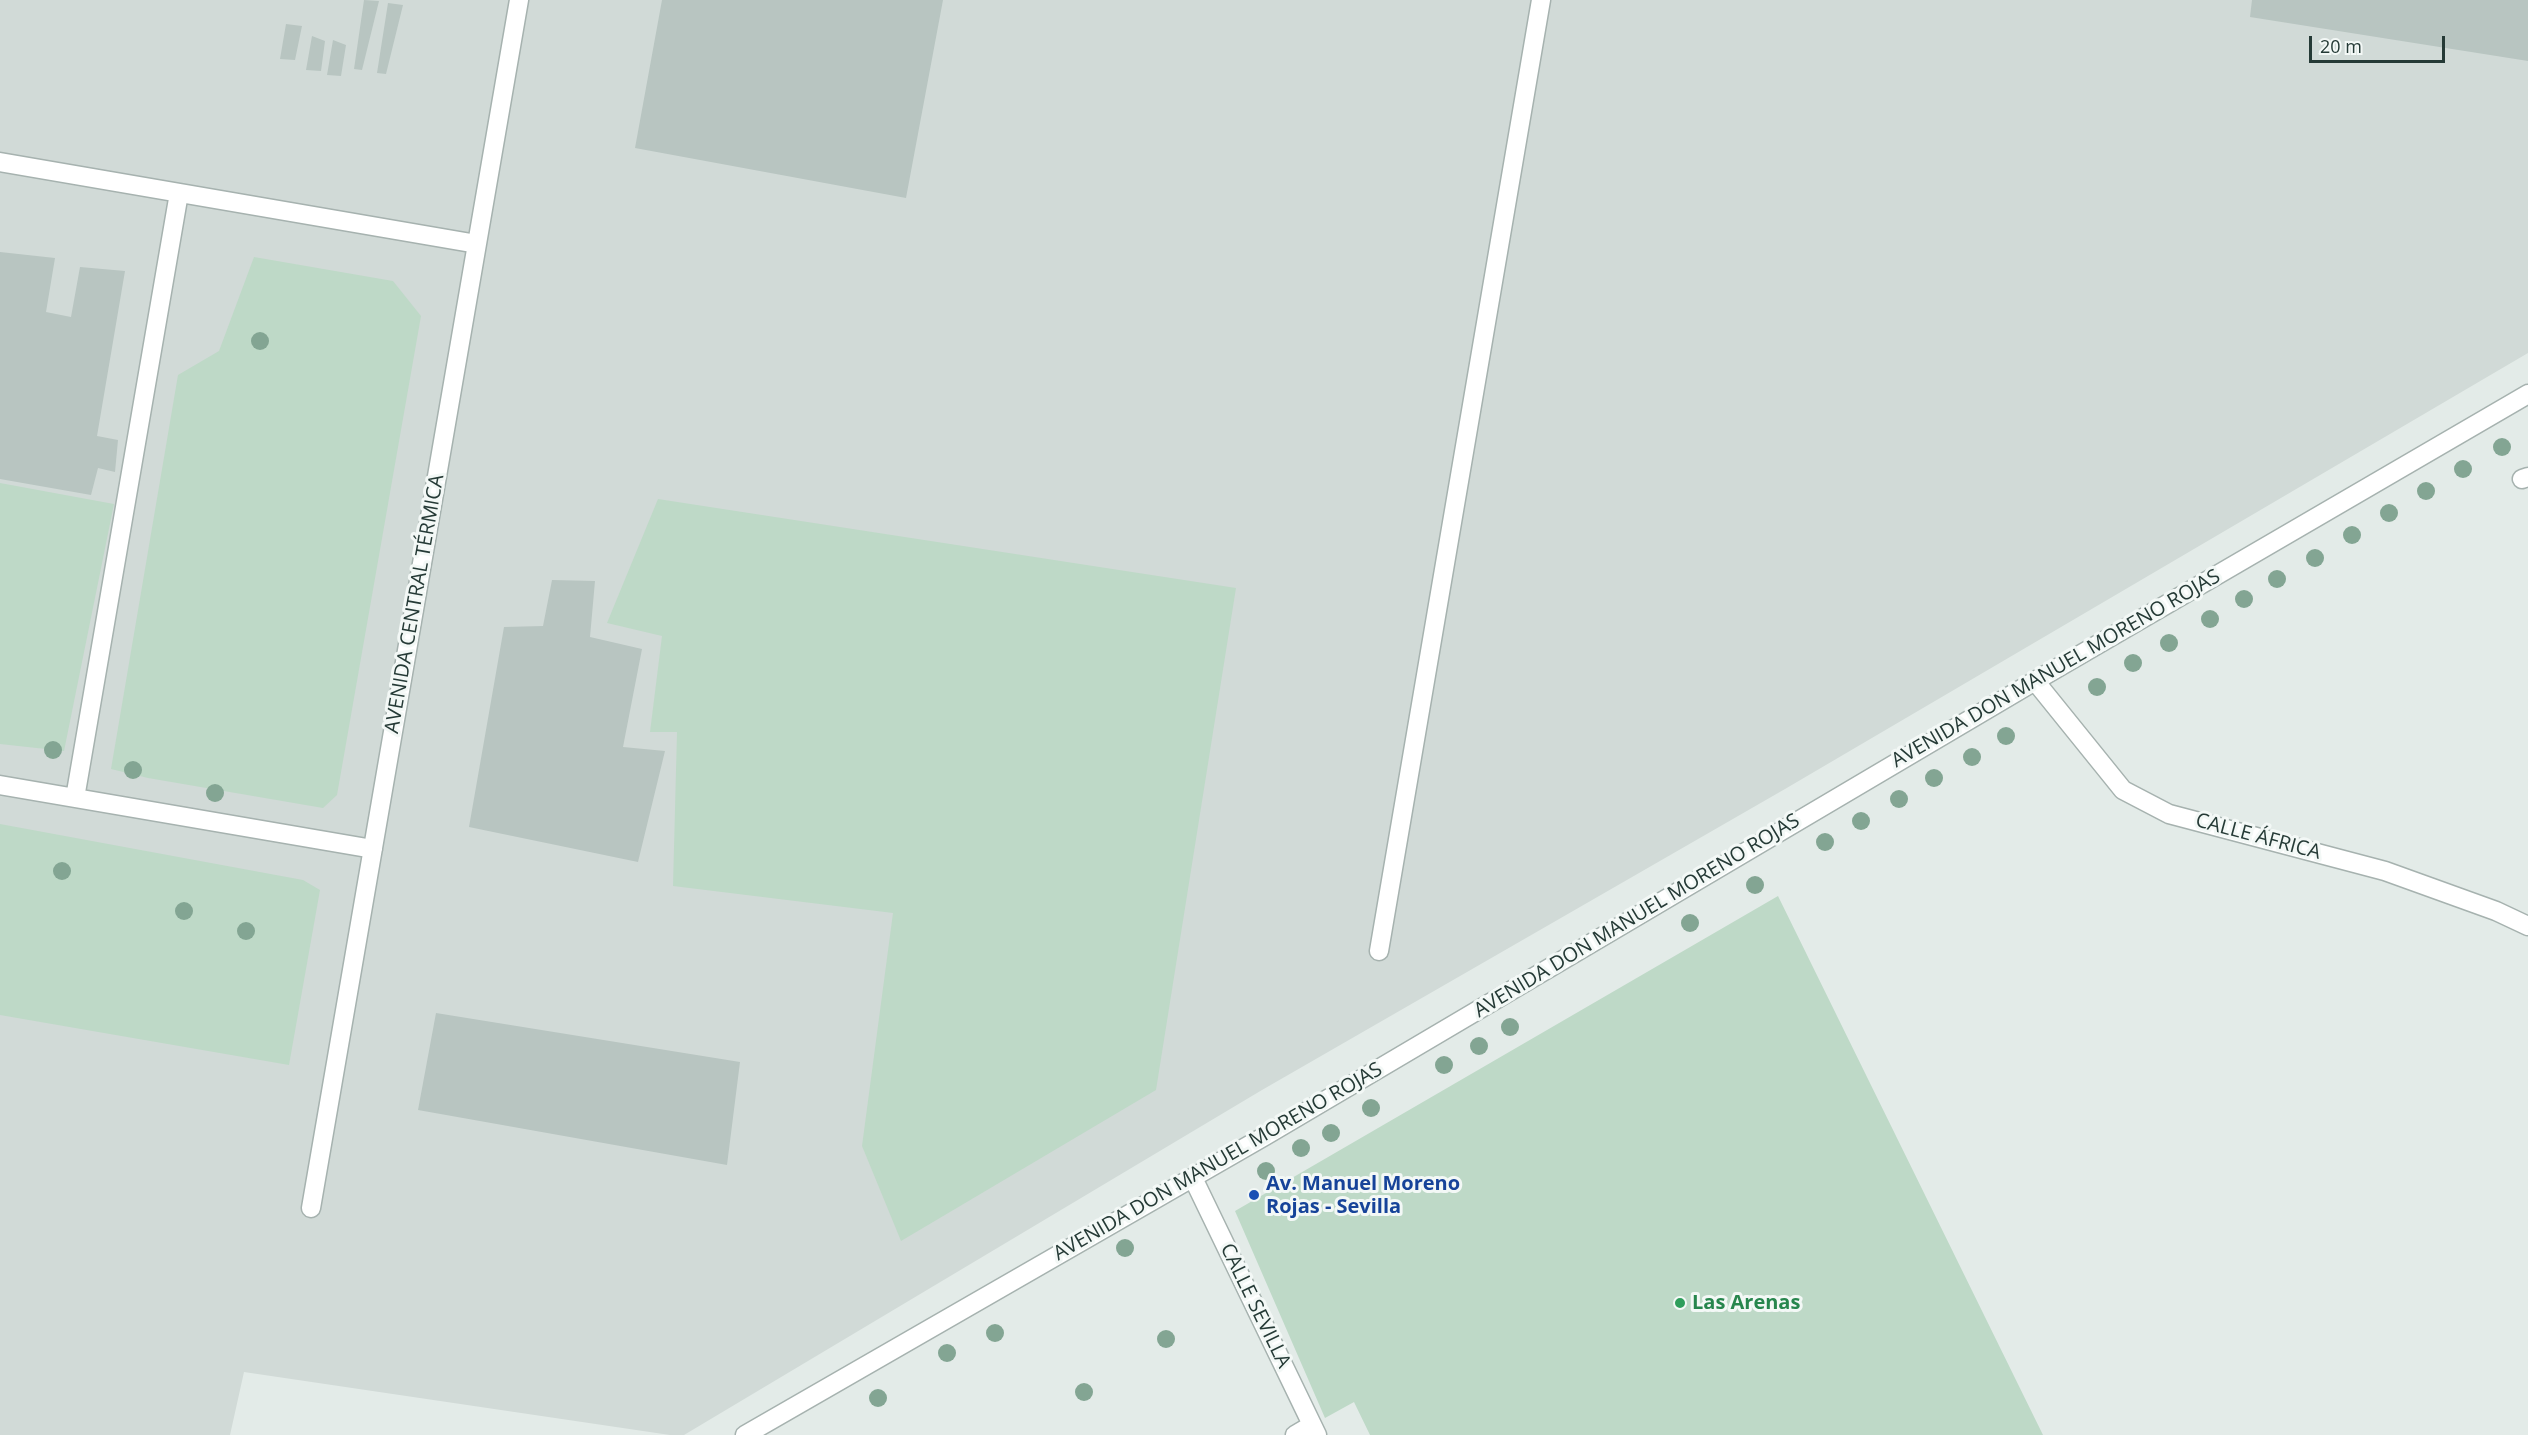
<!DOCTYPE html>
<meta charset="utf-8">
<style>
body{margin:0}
#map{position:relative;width:2528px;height:1435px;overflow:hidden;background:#e3ebe8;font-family:"Open Sans",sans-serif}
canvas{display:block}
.scale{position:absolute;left:2309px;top:36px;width:136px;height:27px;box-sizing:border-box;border:3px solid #253a36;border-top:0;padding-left:8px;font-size:18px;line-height:21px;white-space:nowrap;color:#253a36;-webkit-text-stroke:4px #f3f8f6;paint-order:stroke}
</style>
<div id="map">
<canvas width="2528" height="1435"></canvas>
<div class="scale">20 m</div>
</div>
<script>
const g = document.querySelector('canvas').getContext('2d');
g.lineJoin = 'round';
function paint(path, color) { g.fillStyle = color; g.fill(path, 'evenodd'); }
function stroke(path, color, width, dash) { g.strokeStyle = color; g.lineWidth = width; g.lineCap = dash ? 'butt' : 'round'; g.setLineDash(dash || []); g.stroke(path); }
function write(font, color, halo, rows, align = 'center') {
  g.font = font + ' "Open Sans",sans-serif'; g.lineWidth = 6; g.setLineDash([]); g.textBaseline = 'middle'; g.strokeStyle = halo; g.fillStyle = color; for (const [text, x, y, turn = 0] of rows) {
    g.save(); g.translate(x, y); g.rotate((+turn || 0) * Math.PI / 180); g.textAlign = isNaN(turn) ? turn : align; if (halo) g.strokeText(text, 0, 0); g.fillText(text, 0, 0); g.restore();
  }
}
const built = new Path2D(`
 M 0,0 L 2528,0 L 2528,353 L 1785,789 L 1262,1090 L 684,1435 L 670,1435 L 244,1372 L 230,1435 L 0,1435 Z`);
const green = new Path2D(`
 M 254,257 L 393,281 L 421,316 L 337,795 L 323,808 L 148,778 L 111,769 L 178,375 L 219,351 Z
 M 0,483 L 114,504 L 64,751 L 0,744 Z
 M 658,499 L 1236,588 L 1156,1090 L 901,1241 L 862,1146 L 893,913 L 673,886 L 677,732 L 650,732 L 662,636 L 607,623 Z
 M 0,824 L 303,880 L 320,890 L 289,1065 L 0,1015 Z
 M 1778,896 L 2043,1435 L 1370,1435 L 1354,1402 L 1325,1418 L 1235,1211 Z`);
const building = new Path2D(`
 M 364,0 L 379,1 L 362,70 L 354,69 Z
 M 662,0 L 943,0 L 906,198 L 635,148 Z
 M 2252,0 L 2528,0 L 2528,61 L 2250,17 Z
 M 388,3 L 403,5 L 386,74 L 377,73 Z
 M 286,24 L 302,26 L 295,60 L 280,59 Z
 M 312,36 L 325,41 L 321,71 L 306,70 Z
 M 333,40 L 346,45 L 341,76 L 327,75 Z
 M 0,252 L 55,258 L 46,312 L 71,317 L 80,267 L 125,271 L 97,436 L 118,440 L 115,472 L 98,468 L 91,495 L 0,479 Z
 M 552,580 L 595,581 L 590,637 L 642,649 L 623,747 L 665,751 L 638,862 L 469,827 L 504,627 L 543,626 Z
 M 436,1013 L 740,1062 L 727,1165 L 418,1110 Z`);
const lane = new Path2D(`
 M 0,162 L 477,244
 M 0,785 L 373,849
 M 75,798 L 179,193
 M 1379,951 L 1541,0
 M 311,1208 L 519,0`);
const street = new Path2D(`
 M 2522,479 L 2528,477
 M 2035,681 L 2123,790 L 2169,814 L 2385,871 L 2496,911 L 2528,926
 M 1193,1178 L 1317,1435
 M 745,1435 L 1265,1136 L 2035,681 L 2528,394
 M 1295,1435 L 1312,1425`);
const trees = [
 [260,341],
 [2502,447],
 [2463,469],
 [2426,491],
 [2389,513],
 [2352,535],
 [2315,558],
 [2277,579],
 [2244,599],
 [2210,619],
 [2169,643],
 [2133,663],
 [2097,687],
 [2006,736],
 [53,750],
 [1972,757],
 [133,770],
 [1934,778],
 [215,793],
 [1899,799],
 [1861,821],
 [1825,842],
 [62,871],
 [1755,885],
 [184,911],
 [1690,923],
 [246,931],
 [1510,1027],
 [1479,1046],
 [1444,1065],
 [1371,1108],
 [1331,1133],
 [1301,1148],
 [1266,1171],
 [1125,1248],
 [995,1333],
 [1166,1339],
 [947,1353],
 [1084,1392],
 [878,1398]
];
const markers = [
 [1254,1195,6,"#1a4fb4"],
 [1680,1303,6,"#2e9e5b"]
];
const streetNames = [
 ["AVENIDA CENTRAL TÉRMICA",415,604,-80],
 ["AVENIDA DON MANUEL MORENO ROJAS",2056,669,-30],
 ["CALLE ÁFRICA",2258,837,15],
 ["AVENIDA DON MANUEL MORENO ROJAS",1637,916,-31],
 ["AVENIDA DON MANUEL MORENO ROJAS",1218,1162,-30],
 ["CALLE SEVILLA",1255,1306,64]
];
const transitNames = [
 ["Av. Manuel Moreno",1266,1184],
 ["Rojas - Sevilla",1266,1207]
];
const leisureNames = [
 ["Las Arenas",1692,1303]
];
paint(built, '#d1dad7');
paint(green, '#bed9c7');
paint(building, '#b8c5c1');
stroke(lane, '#a6b2af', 21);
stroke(street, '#a6b2af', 21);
stroke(lane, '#fff', 18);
stroke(street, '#fff', 18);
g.fillStyle = '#83a593';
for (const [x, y] of trees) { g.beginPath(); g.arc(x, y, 9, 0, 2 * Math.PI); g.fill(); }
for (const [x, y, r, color] of markers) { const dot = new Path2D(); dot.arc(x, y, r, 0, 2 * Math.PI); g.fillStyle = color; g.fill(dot); stroke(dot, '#f3f8f6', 2); }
write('20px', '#253a36', '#f3f8f6', streetNames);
write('bold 20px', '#164399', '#f3f8f6', transitNames, 'left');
write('bold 20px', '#27864d', '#f3f8f6', leisureNames, 'left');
</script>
